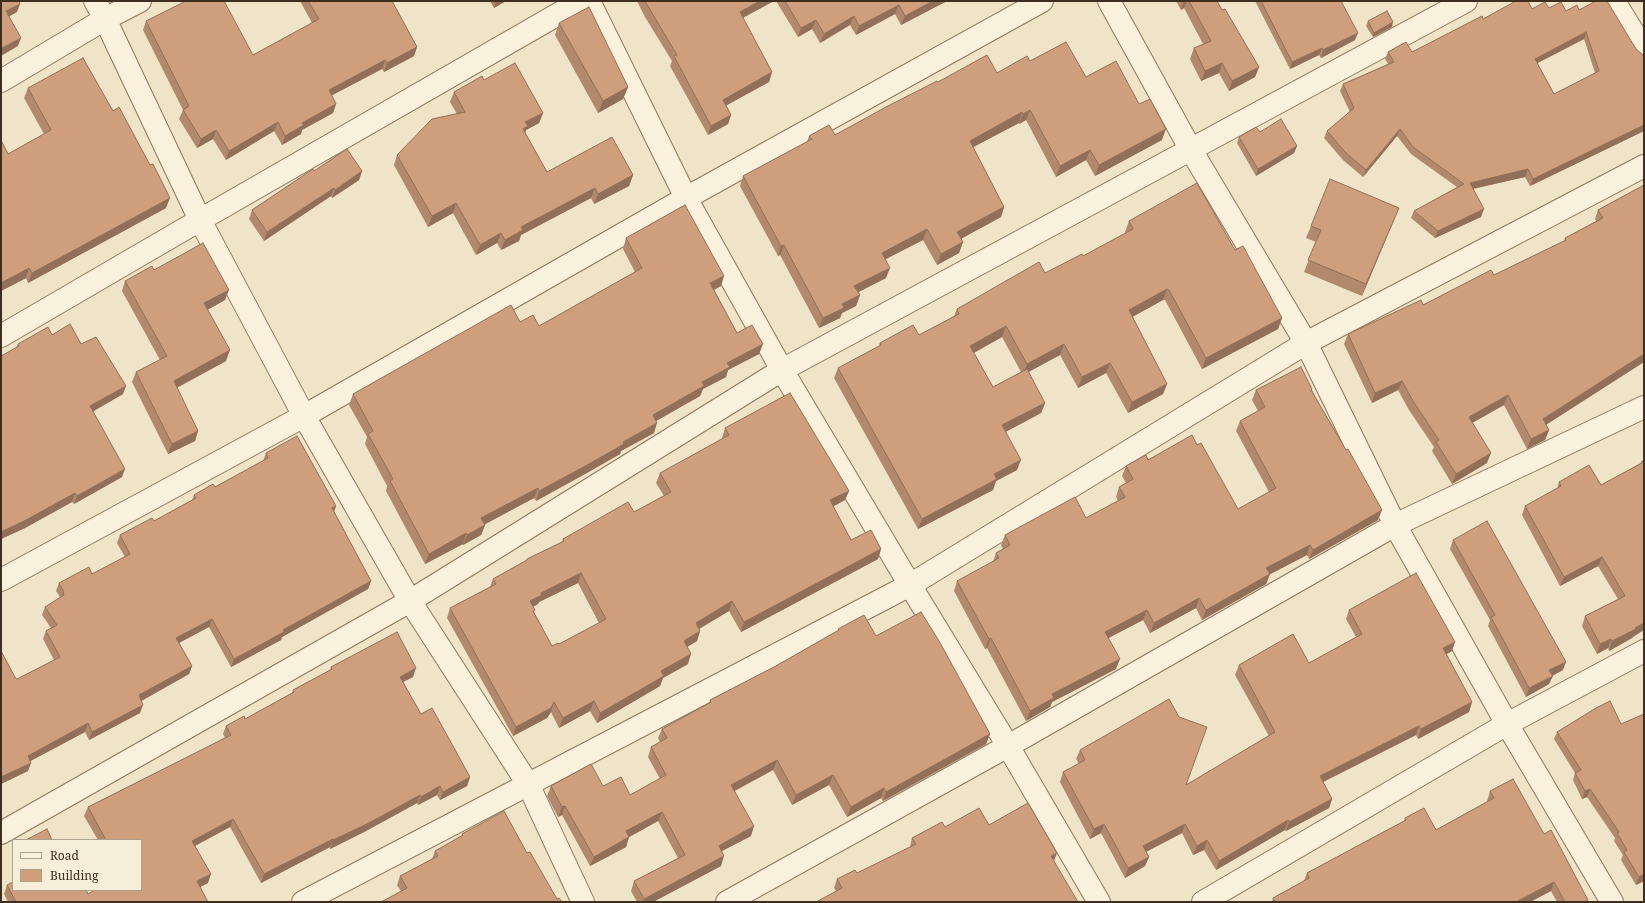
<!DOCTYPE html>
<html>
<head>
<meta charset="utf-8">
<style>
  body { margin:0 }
  #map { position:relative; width:1645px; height:903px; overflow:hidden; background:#f0e4c8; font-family:"Noto Serif",serif }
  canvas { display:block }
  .frame { position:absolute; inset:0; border:2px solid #3d2e20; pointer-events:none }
  .legend { position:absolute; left:12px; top:839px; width:130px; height:52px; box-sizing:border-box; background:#f7eed8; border:1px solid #ada18e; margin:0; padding:5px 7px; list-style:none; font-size:12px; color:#3d2e20 }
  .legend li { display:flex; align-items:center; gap:8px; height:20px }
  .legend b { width:20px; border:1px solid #ada18e }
</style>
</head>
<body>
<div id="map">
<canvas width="1645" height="903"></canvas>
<div class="frame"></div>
<ul class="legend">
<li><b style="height:5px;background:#faf1dc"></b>Road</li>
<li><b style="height:11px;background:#cf9f7d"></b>Building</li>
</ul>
</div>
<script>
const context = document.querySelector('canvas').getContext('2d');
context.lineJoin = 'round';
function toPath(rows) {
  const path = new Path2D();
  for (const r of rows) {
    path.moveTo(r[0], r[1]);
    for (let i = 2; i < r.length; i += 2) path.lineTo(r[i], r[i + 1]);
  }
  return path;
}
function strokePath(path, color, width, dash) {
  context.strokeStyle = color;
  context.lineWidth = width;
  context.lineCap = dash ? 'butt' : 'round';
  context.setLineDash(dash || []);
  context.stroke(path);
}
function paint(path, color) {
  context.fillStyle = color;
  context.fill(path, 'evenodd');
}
const minor = toPath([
  [95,1,105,19,200,220,304,416,410,601,528,784,583,902],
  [589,1,686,198,782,370,910,585,1008,746,1099,902],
  [1109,1,1191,150,1306,343,1395,525,1507,724,1612,902],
  [1614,1,1644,50],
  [1,81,105,19,140,1],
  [1,336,200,220,581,1],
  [1,580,304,416,686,198,1042,1],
  [1,833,410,601,782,370,1466,1],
  [303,902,910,585,1306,343,1644,166],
  [727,902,1008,746,1395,525,1644,407],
  [1203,902,1507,724,1644,651]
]);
strokePath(minor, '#8d765c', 24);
strokePath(minor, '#faf1dc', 22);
paint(toPath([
  [300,1,392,1,417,47,414,56,384,72,382,69,332,95,336,104,333,113,302,130,301,134,282,145,274,131,226,160,213,139,197,148,179,119,183,110,143,30,146,21,253,55,312,23],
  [490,1,506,1,494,8],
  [637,1,774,1,743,18,772,72,769,82,726,105,731,115,728,124,708,135,670,66,672,61,645,17],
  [776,1,947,1,901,25,895,14,856,35,850,25,820,43,812,29,798,37],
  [1176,1,1217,1,1222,10,1259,67,1255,77,1229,91,1219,73,1201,81,1190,59,1194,48,1203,44,1184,8,1181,10],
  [1255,1,1341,1,1355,40,1321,58,1319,55,1290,69],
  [1549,8,1566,11,1579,10,1636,49,1644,57,1644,131,1530,186,1525,177,1473,189,1481,217,1435,238,1411,218,1414,211,1457,187,1411,154,1397,136,1363,177,1343,160,1324,138,1327,131,1350,112,1340,91,1343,84,1388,64,1385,59,1388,52,1412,52,1483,19,1532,9],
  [1584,39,1595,73,1554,94,1537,63],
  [1368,21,1392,27,1373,37,1366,26],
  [559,23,628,87,623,99,598,113,555,35],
  [1030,61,1086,77,1139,104,1162,140,1095,176,1086,160,1056,177,1026,120,1019,124,1019,123,973,147,1004,207,1001,217,961,239,963,242,959,253,937,265,923,240,886,259,886,278,858,292,860,295,856,306,842,313,840,318,819,328,780,255,778,256,740,186,743,176,807,142,809,136,835,135,938,82,997,73],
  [484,80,543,113,539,123,526,130,525,133,547,172,633,175,629,186,594,204,591,198,521,235,519,241,501,250,497,243,476,255,453,213,428,227,394,165,397,155,457,114,450,102,454,92],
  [28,88,166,208,28,283,26,278,1,291,1,143,8,154,44,134,24,98],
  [1260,132,1297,146,1294,153,1256,176,1237,143,1239,137],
  [314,171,362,171,359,180,332,198,331,196,264,241,249,219,252,210],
  [1644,185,1644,362,1546,425,1549,430,1545,440,1527,449,1504,405,1472,423,1487,463,1452,484,1432,451,1434,447,1409,410,1398,390,1372,403,1344,344,1348,334,1423,305,1494,275,1564,241,1565,238,1596,221,1595,219,1598,210],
  [1394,220,1362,296,1304,272,1316,242,1306,238,1311,226],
  [1129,221,1235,250,1282,318,1278,329,1202,369,1165,300,1163,300,1132,317,1167,384,1163,394,1128,413,1106,373,1078,388,1060,355,1028,372,1045,403,1041,413,1005,432,1017,470,996,481,993,490,918,529,834,378,838,368,879,346,880,343,919,335,954,316,957,309,1045,273,1083,256,1126,233,1125,232],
  [1002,337,1021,372,993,387,974,353],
  [626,238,721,286,714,290,737,333,759,354,728,370,726,377,703,389,700,396,656,421,654,433,621,451,620,454,585,474,536,501,534,498,485,524,485,525,481,535,463,545,463,544,425,564,386,491,387,486,365,444,367,437,349,405,353,394,520,322,539,326,635,272,623,249],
  [154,270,225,300,207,310,226,361,177,388,198,431,195,441,168,454,132,382,136,372,160,360,122,291,125,281],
  [52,335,81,344,123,394,93,411,122,477,74,504,72,502,25,528,1,539,1,356,16,348,18,344],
  [1312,389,1312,390,1378,520,1309,559,1307,555,1270,574,1266,584,1202,620,1196,608,1150,633,1143,620,1108,638,1116,669,1052,702,1050,707,1026,721,987,648,985,649,954,591,957,581,993,562,996,553,1003,549,1001,545,1005,535,1086,518,1118,501,1116,497,1119,487,1126,483,1122,476,1126,466,1197,445,1238,509,1269,492,1236,431,1240,421,1258,411,1252,400,1256,390],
  [725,428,849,491,845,500,833,506,851,540,881,549,878,559,741,632,729,611,699,629,700,631,697,641,687,647,688,664,663,678,660,686,597,723,590,711,559,728,551,712,547,718,513,736,447,618,450,608,490,587,493,579,526,561,527,559,562,542,563,539,634,512,664,496,656,483,660,473,722,439,722,438],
  [578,583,599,623,559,644,552,646,534,612,533,607,538,604,539,602],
  [266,453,336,506,334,512,371,581,368,589,282,637,281,640,231,667,209,627,179,643,192,666,189,674,141,701,140,713,89,740,85,732,30,761,28,771,1,784,1,651,16,679,17,679,54,660,43,639,46,631,51,628,42,615,45,607,60,597,56,591,59,583,92,574,125,557,117,543,120,535,154,521,192,500,194,495,215,487,263,461],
  [1644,460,1633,637,1632,638,1609,651,1608,648,1597,654,1582,626,1585,616,1618,599,1598,566,1560,586,1522,515,1525,506,1557,489,1559,482,1601,485,1641,463,1641,462],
  [1453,540,1563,670,1552,676,1549,684,1526,697,1488,626,1490,620,1450,549],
  [1349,610,1452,651,1446,654,1472,702,1469,712,1418,739,1416,735,1323,782,1332,799,1329,808,1286,831,1285,830,1216,870,1204,850,1193,855,1182,833,1146,852,1149,857,1145,866,1125,878,1101,833,1090,839,1060,782,1063,772,1079,764,1076,759,1080,750,1186,785,1269,736,1235,675,1239,665,1309,663,1356,637,1346,619],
  [838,629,876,636,990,734,986,744,883,801,881,798,847,817,829,785,792,805,773,770,735,791,751,836,722,851,721,866,653,902,637,902,631,891,634,881,678,858,658,821,629,837,626,847,590,866,562,815,558,817,547,796,551,786,603,786,630,795,660,779,648,757,651,747,660,742,658,738,662,729,710,703,710,700,774,667,838,631],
  [331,667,413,677,403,682,421,714,470,777,467,786,440,800,437,795,418,805,417,803,366,831,330,849,330,847,261,883,230,827,195,846,208,883,200,887,208,902,8,902,4,894,7,885,88,894,141,890,141,840,98,840,84,816,88,807,225,738,223,734,226,726,245,719,292,693,293,690,330,671],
  [1644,714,1644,881,1636,885,1621,860,1623,855,1614,841,1615,838,1587,797,1582,799,1573,780,1575,773,1554,739,1557,732,1621,724],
  [1490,791,1544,834,1587,902,1557,902,1551,891,1530,902,1272,902,1273,898,1304,881,1307,873,1376,836,1404,821,1405,818,1436,830,1488,801,1487,801],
  [989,825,1054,861,836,891,834,888,837,879,857,873,910,847,912,838,945,827],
  [462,834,527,853,557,899,401,891,397,885,400,876,432,859,435,851,461,837]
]), '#b2896c');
paint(toPath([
  [496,1,506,1,494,8],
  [760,1,774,1,736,21,740,12],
  [933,1,947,1,901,25,905,16],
  [1184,1,1187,1,1184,8,1181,10],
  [20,4,17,12,3,20,6,11],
  [899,5,895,14,856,35,859,26],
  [854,16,850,25,820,43,824,34],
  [816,20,812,29,798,37,801,28],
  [1393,22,1392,27,1373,37,1374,33],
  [1586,32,1584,39,1532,66,1535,59],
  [1358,33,1355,40,1321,58,1323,50],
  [21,38,18,46,1,56,1,50,2,48],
  [417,47,414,56,384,72,387,63],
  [1322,48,1319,55,1290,69,1292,62],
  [385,60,382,69,325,99,329,90],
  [1222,63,1219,73,1201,81,1205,71],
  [1259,67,1255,77,1229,91,1232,81],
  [772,72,769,82,720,109,723,100],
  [628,87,623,99,598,113,603,101],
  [336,104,333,113,302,130,301,134,282,145,285,136,302,123],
  [1030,110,1026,120,1019,124,1023,114],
  [1022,112,1019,123,966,151,970,141],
  [543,113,539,123,526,130,524,137,519,139,525,122],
  [731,115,728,124,708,135,711,126],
  [278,122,274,131,226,160,229,151],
  [1644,125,1644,131,1530,186,1533,179],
  [1166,129,1162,140,1095,176,1099,165],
  [1400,129,1397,136,1363,177,1366,170],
  [216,130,213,139,197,148,201,139],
  [1297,146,1294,153,1256,176,1258,169],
  [1090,150,1086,160,1056,177,1060,166],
  [1528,169,1525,177,1467,190,1470,183],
  [362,171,359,180,332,198,335,190],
  [633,175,629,186,594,204,598,194],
  [334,188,331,196,264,241,267,232],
  [595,188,591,198,521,235,519,241,501,250,505,240,521,227],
  [170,198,166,208,28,283,32,273],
  [456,203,453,213,428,227,432,216],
  [1004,207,1001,217,953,243,957,232],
  [1399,208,1394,220,1362,296,1366,284],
  [1484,209,1481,217,1435,238,1438,231],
  [927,229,923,240,878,263,882,253],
  [501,233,497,243,476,255,480,245],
  [963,242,959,253,937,265,941,254],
  [784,245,780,255,778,256,781,246],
  [29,268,26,278,1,291,1,283],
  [890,268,886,278,851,296,854,286],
  [724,276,721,286,707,293,710,283],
  [1167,289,1163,300,1125,321,1129,310],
  [229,290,225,300,200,314,204,303],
  [860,295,856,306,842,313,840,318,819,328,823,318,842,304],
  [1282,318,1278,329,1202,369,1206,358],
  [1006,326,1002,337,966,357,970,346],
  [763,344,759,354,728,370,726,377,703,389,700,396,649,425,653,415,702,382,727,363],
  [1064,344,1060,355,1023,375,1027,364],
  [230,350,226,361,170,391,174,381],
  [1644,354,1644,362,1539,429,1543,419],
  [1110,363,1106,373,1078,388,1082,377],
  [1402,381,1398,390,1372,403,1375,393],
  [1167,384,1163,394,1128,413,1132,402],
  [126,386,123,394,87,415,90,406],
  [1508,395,1504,405,1465,427,1469,417],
  [1045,403,1041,413,998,436,1002,425],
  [657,423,654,433,621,451,620,454,585,474,536,501,539,491],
  [1549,430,1545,440,1527,449,1531,439],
  [198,431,195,441,168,454,172,444],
  [1491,453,1487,463,1452,484,1456,474],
  [1021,460,1017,470,996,481,993,490,918,529,922,519,994,474],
  [125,469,122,477,74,504,77,496],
  [538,488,534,498,478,528,481,518],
  [849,491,845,500,827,510,830,500],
  [75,493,72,502,25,528,1,539,1,532],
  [336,506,333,514,332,508],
  [1382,510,1378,520,1309,559,1313,550],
  [485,525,481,535,463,545,467,535],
  [466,533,463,544,425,564,429,554],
  [1310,545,1307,555,1263,578,1266,568],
  [881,549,878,559,741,632,744,622],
  [1602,557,1598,566,1560,586,1564,577],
  [581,573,578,583,539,602,538,604,526,611,530,601,541,593],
  [1270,574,1266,584,1202,620,1206,610],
  [371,581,368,589,282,637,281,640,231,667,234,659,283,630],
  [1199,598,1196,608,1150,633,1154,623],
  [732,601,729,611,692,633,696,623],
  [1147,610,1143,620,1101,642,1105,632],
  [212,619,209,627,173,646,176,638],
  [1644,623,1644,630,1633,637,1632,638,1609,651,1612,641],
  [700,631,697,641,680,651,684,641],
  [991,638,987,648,985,649,989,639],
  [1611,639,1608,648,1597,654,1600,644],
  [1455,642,1452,651,1440,658,1443,648],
  [691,654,688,664,663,678,660,686,597,723,600,713,661,671],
  [1120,659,1116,669,1052,702,1050,707,1026,721,1030,711,1052,694],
  [1566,662,1563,670,1546,679,1549,670],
  [192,666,189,674,136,704,139,695],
  [416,668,413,677,397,685,400,677],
  [1553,676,1549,684,1526,697,1529,688],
  [594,701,590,711,559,728,563,718],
  [554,702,551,712,547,718,513,736,516,727],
  [1472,702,1469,712,1418,739,1421,729],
  [143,705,140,713,89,740,92,732],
  [88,723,85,732,25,764,28,756],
  [1419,726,1416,735,1317,785,1320,776],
  [990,734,986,744,883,801,886,792],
  [777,760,773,770,728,794,731,785],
  [31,763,28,771,1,784,1,777],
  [833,775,829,785,792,805,796,795],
  [470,777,467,786,440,800,443,792],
  [440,786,437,795,418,805,421,797],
  [884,788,881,798,847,817,851,807],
  [1590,789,1587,797,1582,799,1585,791],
  [420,795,417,803,366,831,330,849,333,840],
  [1332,799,1329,808,1286,831,1289,822],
  [565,806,562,815,558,817,562,807],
  [662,812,658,821,622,841,626,831],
  [233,819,230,827,189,849,192,841],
  [1288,820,1285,830,1216,870,1219,861],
  [1104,824,1101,833,1090,839,1094,829],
  [1185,824,1182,833,1140,855,1143,846],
  [754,826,751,836,718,853,719,846,722,844],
  [629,837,626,847,590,866,594,857],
  [333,839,330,847,261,883,264,874],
  [1207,840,1204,850,1193,855,1197,846],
  [1057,853,1054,861,1051,856],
  [724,856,721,866,653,902,643,902,644,899],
  [1149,857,1145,866,1125,878,1128,868],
  [211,874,208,883,194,890,197,881],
  [1644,874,1644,881,1636,885,1639,877],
  [1554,882,1551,891,1530,902,1516,902]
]), '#916f58');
const building = toPath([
  [1,1,19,1,20,4,6,11,21,38,2,48,1,47,1,1],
  [186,1,224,1,253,55,319,19,308,1,392,1,417,47,387,63,385,60,329,90,336,104,302,123,304,125,285,136,278,122,229,151,216,130,201,139,183,110,189,106,146,21,186,1],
  [645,1,760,1,740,12,772,72,723,100,731,115,711,126,674,56,677,55,649,8,645,1],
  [785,1,933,1,905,16,899,5,859,26,854,16,824,34,816,20,801,28,785,1],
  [1189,1,1217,1,1222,10,1225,9,1259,67,1232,81,1222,63,1205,71,1194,48,1211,41,1189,1],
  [1261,1,1341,1,1358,33,1323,50,1322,48,1292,62,1261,1],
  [1516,1,1528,1,1532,9,1545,2,1549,8,1561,2,1566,11,1577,5,1579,10,1596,1,1607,1,1636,49,1642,54,1644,57,1644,125,1533,179,1528,169,1470,183,1484,209,1438,231,1414,211,1464,184,1413,147,1400,129,1366,170,1346,153,1327,131,1354,108,1343,84,1394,62,1388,52,1406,42,1412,52,1482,16,1483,19,1516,1],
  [1586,32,1599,71,1554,94,1535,59,1586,32],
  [589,7,628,87,603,101,559,23,589,7],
  [1387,11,1393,22,1374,33,1368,21,1387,11],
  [1066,42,1086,77,1116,61,1139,104,1150,99,1166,129,1099,165,1090,150,1060,166,1030,110,1023,114,1022,112,970,141,1004,207,957,232,963,242,941,254,927,229,882,253,890,268,854,286,860,295,842,304,844,308,823,318,784,245,781,246,743,176,812,139,809,136,829,125,835,135,886,107,937,81,938,82,987,55,997,73,1027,56,1030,61,1066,42],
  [83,58,113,111,119,107,150,165,153,164,170,198,32,273,29,268,1,283,1,143,2,142,8,154,51,130,28,88,83,58],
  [515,63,543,113,525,122,528,126,523,129,547,172,612,137,633,175,598,194,595,188,521,227,523,230,505,240,501,233,480,245,456,203,432,216,397,155,432,119,465,112,454,92,482,76,484,80,515,63],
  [1281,119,1297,146,1258,169,1239,137,1256,127,1260,132,1281,119],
  [347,149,362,171,335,190,334,188,267,232,252,210,313,169,314,171,347,149],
  [1330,179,1399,208,1366,284,1308,260,1321,230,1311,226,1330,179],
  [1197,183,1235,250,1243,246,1282,318,1206,358,1169,290,1167,289,1129,310,1167,384,1132,402,1110,363,1082,377,1064,344,1027,364,1006,326,970,346,993,387,1027,369,1045,403,1002,425,1021,460,994,474,997,479,922,519,838,368,881,345,880,343,913,325,919,335,959,314,957,309,1039,262,1045,273,1082,254,1083,256,1133,229,1129,221,1197,183],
  [1644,185,1644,354,1543,419,1549,430,1531,439,1508,395,1469,417,1491,453,1456,474,1436,442,1439,440,1413,401,1402,381,1375,393,1348,334,1421,300,1423,305,1491,270,1494,275,1566,240,1565,238,1603,218,1598,210,1644,185],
  [685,205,724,276,710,283,737,333,752,325,763,344,727,363,730,367,702,382,704,386,653,415,657,423,623,442,624,444,589,464,539,491,538,488,481,518,485,525,467,535,466,533,429,554,390,481,393,479,368,434,373,431,353,394,511,305,520,322,533,315,539,326,642,268,626,238,685,205],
  [203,243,229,290,204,303,230,350,174,381,198,431,172,444,136,372,167,356,125,281,152,266,154,270,203,243],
  [70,324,81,344,96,337,126,386,90,406,125,469,77,496,75,493,28,519,1,532,1,356,19,346,18,344,48,327,52,335,70,324],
  [1301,367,1312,389,1311,390,1346,450,1348,449,1382,510,1313,550,1310,545,1266,568,1270,574,1206,610,1199,598,1154,623,1147,610,1105,632,1120,659,1052,694,1054,698,1030,711,991,638,989,639,957,581,999,558,996,553,1010,545,1005,535,1075,497,1086,518,1125,497,1119,487,1133,479,1126,466,1146,455,1148,460,1192,435,1197,445,1201,443,1238,509,1276,488,1240,421,1265,407,1256,390,1301,367],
  [790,393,849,491,830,500,851,540,871,530,881,549,744,622,732,601,696,623,700,631,684,641,691,654,661,671,664,676,600,713,594,701,563,718,554,702,551,708,516,727,450,608,496,584,493,579,527,560,527,559,564,541,563,539,628,502,634,512,671,492,660,473,729,435,725,428,790,393],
  [581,573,606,619,559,644,558,643,552,646,533,611,535,610,530,601,542,595,541,593,581,573],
  [297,436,336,506,332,508,371,581,283,630,284,632,234,659,212,619,176,638,192,666,139,695,143,705,92,732,88,723,28,756,31,763,1,777,1,651,16,679,17,679,60,657,46,631,57,625,45,607,64,595,63,592,64,592,59,583,89,567,92,574,130,554,120,535,152,518,154,521,196,498,194,495,213,484,215,487,268,458,266,453,297,436],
  [1644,460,1644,623,1635,628,1636,629,1612,641,1611,639,1600,644,1585,616,1625,596,1602,557,1564,577,1525,506,1561,486,1559,482,1589,465,1601,485,1642,463,1641,462,1644,460],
  [1487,521,1566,662,1549,670,1553,676,1529,688,1491,617,1495,615,1453,540,1487,521],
  [1416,573,1455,642,1443,648,1472,702,1421,729,1419,726,1320,776,1332,799,1289,822,1288,820,1219,861,1207,840,1197,846,1185,824,1143,846,1149,857,1128,868,1104,824,1094,829,1063,772,1085,760,1080,750,1169,699,1179,717,1207,727,1186,785,1275,732,1239,665,1293,634,1309,663,1362,634,1349,610,1416,573],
  [921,612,939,641,990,734,886,792,884,788,851,807,833,775,796,795,777,760,731,785,754,826,722,844,719,846,724,856,644,899,634,881,685,855,662,812,626,831,629,837,594,857,565,806,562,807,551,786,591,764,603,786,621,777,630,795,666,775,651,747,667,738,662,729,711,702,710,700,774,667,839,630,838,629,864,615,876,636,921,612],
  [397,632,416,668,400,677,421,714,432,708,470,777,443,792,440,786,421,797,420,795,369,823,333,840,333,839,264,874,233,819,192,841,211,874,197,881,208,902,16,902,7,885,13,882,13,890,86,890,88,894,95,890,141,890,141,840,106,840,88,807,231,735,226,726,244,716,245,719,294,692,293,690,332,669,331,667,397,632],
  [1610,701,1621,724,1644,714,1644,874,1639,877,1624,852,1627,850,1617,833,1619,832,1590,789,1585,791,1575,773,1581,770,1557,732,1596,708,1610,701],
  [1513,779,1544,834,1551,830,1588,900,1584,902,1565,902,1554,882,1516,902,1275,902,1273,898,1309,878,1307,873,1376,836,1406,820,1405,818,1424,808,1436,830,1494,798,1490,791,1513,779],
  [1028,803,1057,853,1051,856,1078,902,816,902,842,888,837,879,855,870,857,873,916,844,912,838,942,822,945,827,979,808,989,825,1028,803],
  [504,811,527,853,530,852,557,899,559,898,562,902,381,902,407,888,400,876,438,856,435,851,463,835,462,834,504,811],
  [47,829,52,840,26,840,47,829]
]);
paint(building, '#cf9f7d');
strokePath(building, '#916f58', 1);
</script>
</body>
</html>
